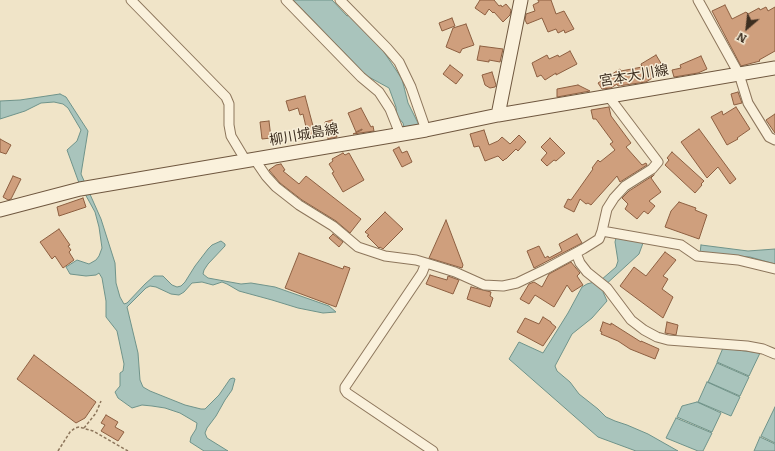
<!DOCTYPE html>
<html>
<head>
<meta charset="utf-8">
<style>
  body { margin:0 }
  #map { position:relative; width:775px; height:451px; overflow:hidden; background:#f0e4c8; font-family:Literata,serif }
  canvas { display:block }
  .north { position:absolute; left:727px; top:8px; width:40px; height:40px; -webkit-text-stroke:3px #f7eed8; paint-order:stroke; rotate:208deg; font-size:11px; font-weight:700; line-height:16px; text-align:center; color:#3d2e20 }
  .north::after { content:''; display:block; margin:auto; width:14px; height:18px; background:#3d2e20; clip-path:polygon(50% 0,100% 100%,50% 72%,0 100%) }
</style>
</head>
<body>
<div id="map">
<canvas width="775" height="451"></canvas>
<div class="north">N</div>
</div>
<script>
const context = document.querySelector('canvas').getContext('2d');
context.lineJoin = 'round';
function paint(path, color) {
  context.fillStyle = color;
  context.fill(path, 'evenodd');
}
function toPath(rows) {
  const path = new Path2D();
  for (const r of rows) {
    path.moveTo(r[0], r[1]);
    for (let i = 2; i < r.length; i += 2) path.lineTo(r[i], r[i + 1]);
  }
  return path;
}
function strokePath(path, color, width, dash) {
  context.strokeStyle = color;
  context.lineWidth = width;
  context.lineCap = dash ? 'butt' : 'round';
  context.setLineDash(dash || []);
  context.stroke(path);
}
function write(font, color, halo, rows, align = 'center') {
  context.font = font + ' Literata,"Noto Sans JP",serif';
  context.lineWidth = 3;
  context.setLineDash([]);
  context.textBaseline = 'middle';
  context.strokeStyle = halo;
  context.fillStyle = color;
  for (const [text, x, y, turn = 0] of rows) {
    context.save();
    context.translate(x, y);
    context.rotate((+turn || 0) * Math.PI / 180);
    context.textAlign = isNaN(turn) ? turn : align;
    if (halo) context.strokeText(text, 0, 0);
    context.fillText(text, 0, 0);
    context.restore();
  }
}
const water = toPath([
  [293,0,332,0,347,16,349,15,382,49,402,79,408,103,419,125,404,127,403,123,397,116,396,107,389,88,367,76,293,0],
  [60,94,66,97,88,131,81,174,101,219,115,263,116,283,120,297,124,304,127,303,145,284,154,276,163,276,172,285,177,287,181,286,185,282,195,266,208,249,212,245,221,241,225,244,225,246,208,264,204,270,203,274,208,278,241,284,251,283,275,287,329,306,336,312,323,313,298,308,272,300,239,291,227,284,222,282,213,285,202,282,192,283,184,292,179,295,171,294,156,287,150,286,146,288,127,307,138,353,140,380,143,387,150,391,185,405,201,409,205,409,219,395,230,379,233,378,235,379,232,390,225,400,216,416,207,428,205,433,207,438,228,451,204,451,190,442,191,437,196,429,197,423,180,413,165,408,152,406,142,405,132,408,118,398,115,392,120,386,120,373,123,371,124,364,117,331,106,317,106,301,102,278,99,273,96,275,86,276,70,274,66,267,77,260,89,264,96,260,99,256,102,248,99,227,95,212,79,183,67,150,77,141,81,130,68,108,63,104,54,102,41,103,25,111,0,119,0,101,20,100,60,94],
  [616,238,643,243,639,254,603,287,605,289,603,292,607,301,592,318,572,334,555,366,557,371,570,382,579,394,598,409,606,417,615,421,627,425,648,434,678,451,636,451,598,437,509,359,519,342,543,353,568,313,582,287,587,284,601,280,616,267,618,261,615,242,616,238],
  [701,245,748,251,775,249,775,264,750,257,700,253,701,245],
  [723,348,760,353,749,376,717,362,723,348],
  [717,363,749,377,740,396,708,382,717,363],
  [707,382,740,397,731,416,698,402,707,382],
  [697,402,721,413,712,432,677,417,682,406,697,402],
  [775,407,775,443,761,436,775,407],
  [676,418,712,433,703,451,698,451,666,438,676,418],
  [760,437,775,444,775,451,754,451,760,437]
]);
paint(water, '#a9c4bc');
strokePath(water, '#6f938a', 1);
const building = toPath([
  [480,0,494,0,499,6,501,5,502,7,506,4,511,10,510,15,503,22,494,12,493,13,489,9,485,15,475,8,480,0],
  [538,0,551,0,556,14,564,11,574,29,565,33,564,30,558,33,556,29,548,32,542,18,527,24,525,20,526,14,535,11,533,5,539,2,538,0],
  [725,5,732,19,746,12,748,14,759,8,760,10,766,7,768,11,775,7,775,51,759,60,760,61,741,66,712,11,725,5],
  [452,18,455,26,442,31,439,23,452,18],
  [466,24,474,45,462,49,460,53,446,47,453,28,466,24],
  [480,46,503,49,500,62,489,60,489,62,477,60,480,46],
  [570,51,577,64,556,75,556,73,545,80,541,75,537,77,532,63,547,55,549,59,558,55,559,57,570,51],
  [656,55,665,70,646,82,618,86,617,84,611,88,602,89,598,83,620,69,621,71,642,67,641,64,656,55],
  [701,56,707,69,698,73,674,77,672,70,681,68,680,65,701,56],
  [450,65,463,75,456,84,443,74,450,65],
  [492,72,496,85,495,87,490,88,485,85,482,75,492,72],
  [578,85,590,91,557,97,557,89,578,85],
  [738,92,742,103,734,105,731,94,738,92],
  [305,96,316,137,304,140,301,132,305,131,304,128,306,127,303,114,300,115,298,108,289,111,286,101,305,96],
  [609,107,611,116,631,143,626,147,642,165,646,163,647,165,620,182,617,176,591,205,588,203,586,204,580,199,574,212,564,207,568,199,571,200,593,169,592,168,598,160,600,162,615,150,610,144,613,142,596,119,593,119,591,110,609,107],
  [736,107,750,129,737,138,738,139,727,145,711,117,722,111,723,115,736,107],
  [361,108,371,127,373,126,374,131,353,134,362,130,362,129,356,132,348,113,361,108],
  [775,114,775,133,766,120,775,114],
  [332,120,337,137,328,139,325,122,332,120],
  [269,121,271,138,262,139,260,122,269,121],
  [699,129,736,179,730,184,718,167,707,178,681,142,699,129],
  [484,130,489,145,498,141,502,137,510,144,519,135,526,142,518,151,516,149,506,159,505,159,503,161,498,156,485,161,479,146,474,147,470,134,484,130],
  [550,138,565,153,556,161,554,160,547,166,541,160,547,153,541,147,550,138],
  [0,139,11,145,6,154,0,152,0,139],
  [399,147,402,153,407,151,412,162,402,167,393,150,399,147],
  [672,152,704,181,701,184,702,185,695,193,665,165,669,160,667,158,672,152],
  [343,153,345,155,349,153,364,180,343,192,332,173,334,172,329,164,333,161,332,159,343,153],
  [281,164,285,170,283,171,299,184,306,176,361,219,350,233,336,221,302,200,280,183,269,170,276,165,281,164],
  [654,175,651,178,661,192,649,201,655,206,648,214,644,211,637,219,625,209,628,204,622,198,629,191,654,175],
  [13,176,21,179,11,199,8,200,3,197,13,176],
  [83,198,86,207,59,216,57,207,83,198],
  [679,202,696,208,695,210,707,215,699,239,665,227,671,211,679,202],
  [385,212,403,229,383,249,380,247,379,248,367,236,369,235,365,232,385,212],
  [446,220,463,265,462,268,429,258,446,220],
  [59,229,70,245,68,246,71,250,69,252,74,260,63,268,55,256,52,259,40,242,59,229],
  [333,234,343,242,339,247,329,238,333,234],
  [577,234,582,243,534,268,527,251,539,246,545,258,548,256,549,258,562,251,559,244,577,234],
  [665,252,676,260,663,276,668,279,662,289,673,297,663,318,620,286,634,267,646,276,665,252],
  [299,253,343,269,344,266,350,268,336,307,285,288,299,253],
  [571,262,580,273,577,276,583,285,572,292,567,285,554,307,535,295,529,304,520,299,529,284,534,282,542,287,549,274,571,262],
  [430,275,447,280,448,276,459,280,453,294,426,284,430,275],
  [471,287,491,292,490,296,493,298,490,307,467,299,471,287],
  [543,317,551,322,551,323,556,327,543,346,517,332,525,318,539,324,543,317],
  [603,322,611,325,611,323,641,342,641,341,659,349,655,359,630,349,618,341,601,334,602,332,600,331,603,322],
  [667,322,678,325,676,335,665,333,667,322],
  [34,355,96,402,85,418,76,423,17,379,34,355],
  [106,415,118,422,115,427,124,432,118,441,101,431,105,425,101,423,106,415]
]);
paint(building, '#cf9f7d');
strokePath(building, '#8d5f41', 1);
const street = toPath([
  [131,0,226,97,229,104,229,125,231,136,246,161],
  [286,0,361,77,379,92,390,109,400,134],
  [340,0,387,48,399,62,411,87,426,130],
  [698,0,739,74,748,103,769,137,775,140],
  [255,160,266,176,276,187,299,205,333,226,358,247,385,256,416,260,426,263,455,272,484,285,503,286,517,283,546,269,583,249,599,239,602,231,607,209,614,198,625,186,652,169,658,162,609,97],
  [602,231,681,245,697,256,738,260,775,269],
  [576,253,580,263,587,272,607,288,631,320,644,330,657,337,668,340,747,346,763,349,775,354],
  [426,263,422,273,345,387,345,390,347,393,433,451]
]);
const secondary = toPath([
  [498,115,521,0],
  [0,210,80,189,426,130,498,115,775,68]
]);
strokePath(street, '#8d765c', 11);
strokePath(secondary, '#6f573f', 15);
strokePath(toPath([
  [84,428,96,413,101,401],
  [58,451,70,432,75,428,79,427,93,431,128,451]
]), '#8d765c', 1.5, [3, 2]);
strokePath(street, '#faf1dc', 9);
strokePath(secondary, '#faf1dc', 13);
write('14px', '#3d2e20', '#f7eed8', [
  ["宮本大川線",634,76,-10],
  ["柳川城島線",304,135,-10]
]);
</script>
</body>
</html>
